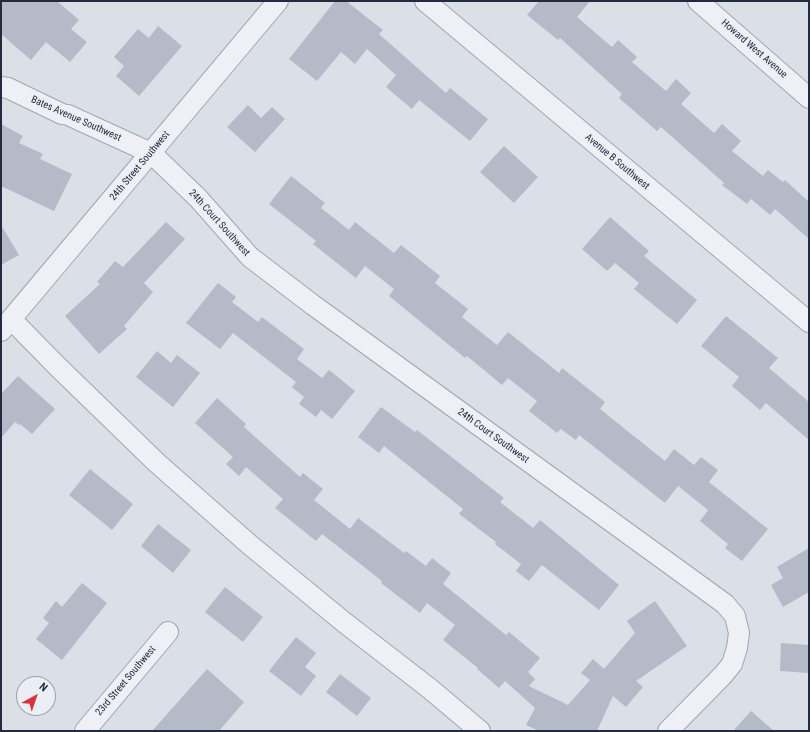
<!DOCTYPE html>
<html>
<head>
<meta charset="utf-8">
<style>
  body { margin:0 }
  #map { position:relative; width:810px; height:732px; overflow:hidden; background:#dbdfe7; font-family:"Roboto Condensed",sans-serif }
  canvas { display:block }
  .frame { position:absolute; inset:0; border:2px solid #242b3f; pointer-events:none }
  .north { position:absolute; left:16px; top:676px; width:40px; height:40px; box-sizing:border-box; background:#ebeef5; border:1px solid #9ba0ac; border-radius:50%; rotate:40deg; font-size:11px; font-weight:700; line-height:16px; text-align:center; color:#242b3f }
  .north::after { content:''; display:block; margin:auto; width:14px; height:18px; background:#da333b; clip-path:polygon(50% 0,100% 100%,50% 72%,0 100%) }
</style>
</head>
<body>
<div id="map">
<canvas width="810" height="732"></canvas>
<div class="frame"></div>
<div class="north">N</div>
</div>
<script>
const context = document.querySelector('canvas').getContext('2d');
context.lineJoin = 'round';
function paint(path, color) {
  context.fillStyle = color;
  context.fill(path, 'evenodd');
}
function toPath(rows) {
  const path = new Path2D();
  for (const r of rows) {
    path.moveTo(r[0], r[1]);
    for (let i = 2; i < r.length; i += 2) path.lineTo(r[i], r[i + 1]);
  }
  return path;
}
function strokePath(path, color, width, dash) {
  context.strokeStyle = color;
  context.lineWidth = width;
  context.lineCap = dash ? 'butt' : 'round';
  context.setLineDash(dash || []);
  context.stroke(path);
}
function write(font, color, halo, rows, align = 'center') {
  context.font = font + ' "Roboto Condensed",sans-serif';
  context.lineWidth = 3;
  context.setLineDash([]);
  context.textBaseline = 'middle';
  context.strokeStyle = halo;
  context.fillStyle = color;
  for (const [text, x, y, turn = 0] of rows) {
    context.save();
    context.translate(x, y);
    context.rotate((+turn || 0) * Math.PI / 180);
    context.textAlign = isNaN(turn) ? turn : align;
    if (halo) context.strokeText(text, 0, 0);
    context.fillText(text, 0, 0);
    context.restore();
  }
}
paint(toPath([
  [1,1,57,1,79,20,71,29,87,42,70,62,46,42,31,60,1,34],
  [335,1,346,1,383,30,379,34,446,93,450,88,488,119,470,141,419,100,412,109,386,87,396,75,367,49,355,64,341,52,317,81,289,59],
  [539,1,590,1,577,17,612,47,618,40,637,57,632,62,666,91,676,79,691,93,681,104,714,133,722,124,741,141,732,151,763,176,768,170,783,182,785,180,809,202,809,239,775,209,770,215,751,199,747,204,722,185,724,183,661,127,657,131,619,98,622,94,560,38,558,40,527,15],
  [158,26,182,46,139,96,116,76,124,66,114,57,138,29,149,38],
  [248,105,261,118,272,107,285,119,255,152,227,127],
  [1,124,23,136,19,143,43,154,40,159,72,174,54,211,1,186],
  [504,146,538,177,514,203,480,172],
  [291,176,325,203,321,208,349,230,355,222,394,253,401,245,440,276,435,283,468,309,462,317,497,345,508,332,559,373,562,368,605,402,600,409,665,461,674,449,694,465,701,457,718,470,709,482,768,529,742,561,725,548,728,544,700,521,708,510,678,486,665,503,579,435,576,440,561,429,557,433,529,411,537,401,508,378,502,385,467,356,465,358,389,296,394,289,365,266,356,278,313,244,316,241,269,204],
  [610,217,649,251,644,256,697,300,677,324,634,289,639,283,615,263,607,271,582,249],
  [166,222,185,239,144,283,153,292,124,326,127,329,99,354,65,316,100,284,97,282,115,261,123,267],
  [1,225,19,255,1,265],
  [218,283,236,297,232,302,258,322,262,317,304,349,297,359,322,378,329,370,355,391,332,419,321,410,316,417,299,404,304,397,292,387,296,382,233,333,220,349,186,323],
  [726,316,778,358,769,368,809,402,809,440,766,403,760,410,732,386,739,377,701,346],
  [157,351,171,363,177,355,200,373,173,407,136,377],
  [18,376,55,409,32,434,20,424,19,425,15,422,1,438,1,394],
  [217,398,246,424,244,427,300,477,303,473,323,489,314,500,350,529,358,518,404,553,406,551,426,566,432,558,451,573,443,584,506,635,509,632,540,658,528,672,535,679,529,686,568,705,590,680,581,673,593,659,604,669,635,633,627,621,655,601,687,646,636,681,643,687,626,707,613,696,597,731,539,731,526,725,535,708,505,681,499,688,477,669,478,668,443,640,455,625,427,603,420,613,381,583,382,581,322,534,316,541,275,508,283,499,246,467,239,476,226,464,233,457,195,423],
  [381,407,415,432,417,430,504,498,500,502,533,528,540,520,619,585,599,610,542,565,529,581,516,571,521,564,495,544,496,542,459,514,463,509,384,446,379,453,358,437],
  [90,469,133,504,112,530,69,495],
  [158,524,191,550,173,573,141,546],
  [809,548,809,592,783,607,771,585,783,578,777,567],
  [82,583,107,603,62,660,36,639,49,623,43,618,56,601,62,607],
  [225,587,263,617,243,642,205,612],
  [296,637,316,653,305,667,316,676,301,696,269,671],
  [781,643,809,645,809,673,780,671],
  [207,669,244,702,219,731,152,731],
  [340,674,371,698,357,716,326,692],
  [751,711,774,731,733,731]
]), '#b5bac8');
const minor = toPath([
  [425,1,809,322],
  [698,1,809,98],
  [1,87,8,88,62,114,68,115,151,153,198,198,250,257,313,305,725,604,735,616,739,633,737,648,732,664,723,675,668,731],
  [11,319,57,366,157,463,250,545,345,623,429,688,480,731],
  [1,331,278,1],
  [85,731,168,632]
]);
strokePath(minor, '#a0a5b1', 22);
strokePath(minor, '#eef0f5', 20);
write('10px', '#242b3f', '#ebeef5', [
  ["Howard West Avenue",754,49,41],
  ["Bates Avenue Southwest",76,119,24],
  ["Avenue B Southwest",617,162,40],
  ["24th Street Southwest",140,166,-50],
  ["24th Court Southwest",219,223,48],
  ["24th Court Southwest",493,436,36],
  ["23rd Street Southwest",126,681,-50]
]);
</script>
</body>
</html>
